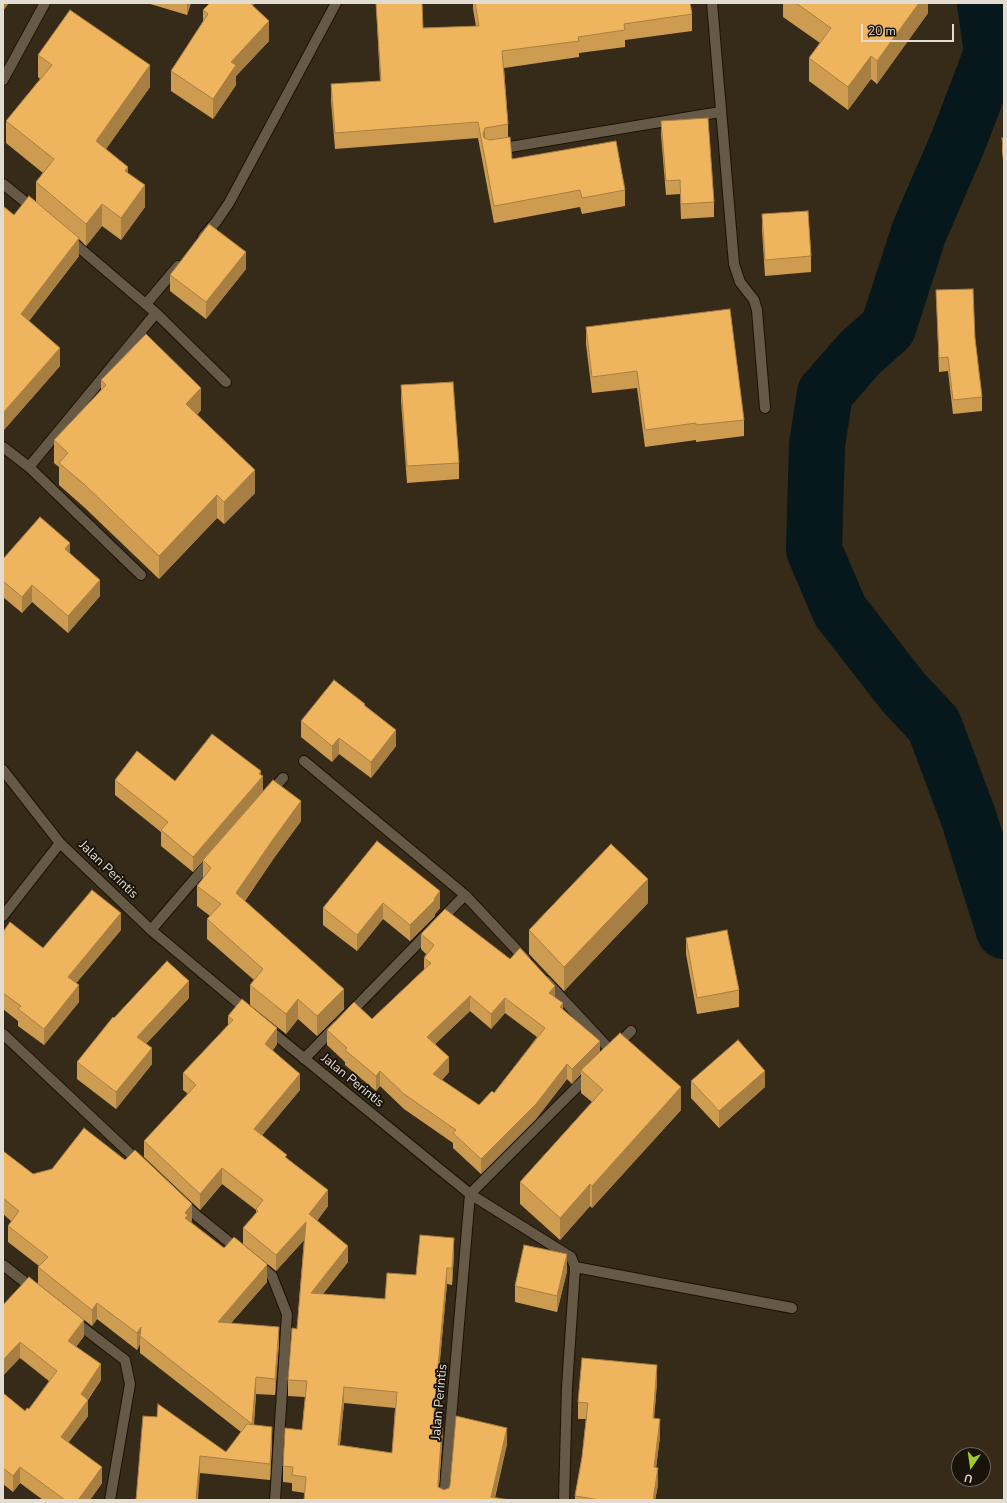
<!DOCTYPE html>
<html>
<head>
<meta charset="utf-8">
<style>
  body { margin:0 }
  #map { position:relative; width:1007px; height:1503px; overflow:hidden; background:#362a19; font-family:"Nunito Sans",sans-serif }
  canvas { display:block }
  .frame { position:absolute; inset:0; border:4px solid #e3dcd1; pointer-events:none }
  .north { position:absolute; left:951px; top:1447px; width:40px; height:40px; box-sizing:border-box; background:#19130c; border:1px solid #6a635b; border-radius:50%; rotate:193deg; font-size:11px; font-weight:700; line-height:16px; text-align:center; color:#e3dcd1 }
  .north::after { content:''; display:block; margin:auto; width:14px; height:18px; background:#a0c92b; clip-path:polygon(50% 0,100% 100%,50% 72%,0 100%) }
  .scale { position:absolute; left:861px; top:24px; width:93px; height:18px; box-sizing:border-box; border:2px solid #e3dcd1; border-top:0; padding-left:5px; font-size:12px; line-height:14px; white-space:nowrap; color:#e3dcd1; -webkit-text-stroke:3px #19130c; paint-order:stroke }
</style>
</head>
<body>
<div id="map">
<canvas width="1007" height="1503"></canvas>
<div class="frame"></div>
<div class="north">U</div>
<div class="scale">20 m</div>
</div>
<script>
const context = document.querySelector('canvas').getContext('2d');
context.lineJoin = 'round';
function toPath(rows) {
  const path = new Path2D();
  for (const r of rows) {
    path.moveTo(r[0], r[1]);
    for (let i = 2; i < r.length; i += 2) path.lineTo(r[i], r[i + 1]);
  }
  return path;
}
function strokePath(path, color, width, dash) {
  context.strokeStyle = color;
  context.lineWidth = width;
  context.lineCap = dash ? 'butt' : 'round';
  context.setLineDash(dash || []);
  context.stroke(path);
}
function paint(path, color) {
  context.fillStyle = color;
  context.fill(path, 'evenodd');
}
function write(font, color, halo, rows, align = 'center') {
  context.font = font + ' "Nunito Sans",sans-serif';
  context.lineWidth = 4;
  context.setLineDash([]);
  context.textBaseline = 'middle';
  context.strokeStyle = halo;
  context.fillStyle = color;
  for (const [text, x, y, turn = 0] of rows) {
    context.save();
    context.translate(x, y);
    context.rotate((+turn || 0) * Math.PI / 180);
    context.textAlign = isNaN(turn) ? turn : align;
    if (halo) context.strokeText(text, 0, 0);
    context.fillText(text, 0, 0);
    context.restore();
  }
}
strokePath(toPath([
  [985,3,992,53,958,142,919,232,888,328,860,353,825,393,817,445,814,550,840,611,904,693,934,725,969,819,1004,931]
]), '#06181c', 56);
const minor = toPath([
  [712,3,734,264,740,282,754,300,757,310,765,408],
  [3,80,45,3],
  [498,149,720,112],
  [3,184,34,209],
  [203,237,216,222,229,203,336,3],
  [69,239,156,313,226,382],
  [146,304,178,266],
  [3,447,29,467,141,575],
  [29,467,156,313],
  [304,761,465,895],
  [3,770,60,843,151,930,249,1012],
  [269,794,283,778],
  [3,916,60,843],
  [151,930,211,860],
  [546,981,611,1051],
  [348,1015,465,895,526,960],
  [267,1028,470,1194,444,1500],
  [3,1034,140,1163],
  [616,1046,631,1031],
  [304,1059,336,1026],
  [182,1202,197,1216,239,1250],
  [257,1263,272,1276,287,1314,275,1500],
  [3,1265,35,1290],
  [575,1267,792,1308],
  [74,1321,125,1360,130,1384,110,1500],
  [564,1500,567,1387,575,1267,571,1257,470,1194,590,1074]
]);
strokePath(minor, '#1d1203', 12);
strokePath(minor, '#665946', 10);
paint(toPath([
  [147,3,191,3,187,15],
  [210,3,256,3,252,5,269,41,236,76,236,85,213,119,171,91,171,71,203,22,203,10],
  [376,3,422,3,423,28,476,26,473,9,473,3,690,3,692,14,692,31,625,40,625,47,579,53,579,57,504,68,508,124,508,137,512,159,625,190,625,206,582,214,580,207,494,223,478,138,335,149,331,101,331,84,380,81],
  [783,3,928,3,928,13,877,84,871,79,848,110,809,81,809,58,820,43,783,17],
  [38,55,150,87,106,149,128,173,145,207,121,240,102,226,86,246,79,239,79,256,29,321,60,366,3,431,14,215,36,203,36,182,43,173,6,143,6,121,40,79,38,77],
  [661,121,714,202,714,217,681,219,680,194,666,195,661,135],
  [1002,138,1004,138,1004,169,1002,151],
  [762,214,811,256,811,272,765,276,762,231],
  [246,269,206,319,170,291,170,275],
  [936,290,982,397,982,411,953,414,948,371,939,372],
  [586,327,744,420,744,436,696,442,696,440,645,447,637,388,592,393,586,344],
  [101,380,201,410,197,415,255,493,224,524,217,518,159,579,85,508,59,485,59,467,54,463,54,440,101,391],
  [401,385,459,463,459,479,407,483,401,401],
  [70,554,100,596,68,633,32,602,22,613,3,597,3,559],
  [365,706,396,746,371,778,339,754,332,762,301,737,301,721],
  [261,775,263,791,301,821,274,858,245,901,344,1009,317,1036,298,1019,286,1034,250,1005,250,985,254,980,207,939,207,919,210,916,197,906,197,886,203,879,203,861,193,872,161,846,161,832,115,795,115,780,175,781],
  [377,841,440,908,435,914,435,916,410,941,383,919,357,951,323,925,323,908],
  [648,903,564,991,529,954,529,930],
  [121,930,76,983,79,1002,44,1045,18,1026,18,1021,3,1009,3,932,43,948],
  [421,934,555,997,563,1010,600,1053,681,1110,592,1208,590,1206,560,1240,520,1204,520,1182,592,1102,581,1093,581,1074,572,1084,567,1079,536,1119,481,1174,453,1148,453,1143,404,1109,380,1086,376,1091,345,1065,345,1062,327,1045,327,1030,372,1019,424,970,424,958,426,954,421,949],
  [470,1011,491,1029,505,1013,537,1037,494,1093,479,1105,442,1080,449,1072,435,1044],
  [686,938,739,990,739,1007,697,1014,686,954],
  [189,998,146,1044,152,1064,116,1109,77,1079,77,1062,114,1018],
  [228,1016,277,1044,273,1050,300,1090,262,1135,287,1158,328,1206,317,1221,348,1262,323,1294,385,1299,416,1275,454,1254,452,1285,447,1284,435,1411,443,1429,439,1487,444,1490,449,1488,507,1444,495,1498,305,1493,292,1491,292,1483,283,1482,283,1466,302,1430,305,1397,288,1396,288,1380,297,1329,304,1240,276,1271,243,1244,243,1228,256,1213,256,1210,222,1184,200,1210,144,1157,144,1141,188,1094,183,1090,183,1073,228,1025],
  [344,1403,395,1408,392,1453,340,1445],
  [691,1081,765,1087,719,1128,691,1098],
  [3,1151,33,1174,192,1220,191,1222,267,1282,231,1323,279,1343,275,1395,256,1394,254,1425,272,1443,270,1480,200,1473,143,1416,226,1452,241,1432,140,1353,140,1344,137,1350,97,1319,92,1326,38,1284,38,1267,39,1266,8,1242,8,1226,11,1221,3,1214],
  [567,1271,557,1312,515,1302,515,1286],
  [3,1305,84,1336,76,1347,101,1380,88,1400,88,1416,68,1443,102,1483,90,1500,43,1500,20,1483,13,1492,3,1484,3,1393,25,1411,29,1409,49,1381,20,1358],
  [657,1382,654,1418,660,1436,656,1468,658,1485,655,1500,575,1500,575,1496,582,1457,586,1419,578,1419,578,1402]
]), '#ce9c51');
paint(toPath([
  [3,3,9,3,3,11],
  [187,3,191,3,187,15],
  [241,3,256,3,241,14],
  [919,3,928,3,928,13,877,84,877,61],
  [269,21,269,41,236,76,236,85,213,119,213,99,231,62],
  [871,56,871,79,848,110,848,87],
  [150,65,150,87,96,163,96,141],
  [485,128,485,145,483,134],
  [128,167,128,188,125,171],
  [145,185,145,207,121,240,121,218],
  [102,204,102,226,86,246,86,224],
  [79,238,79,256,21,331,21,314],
  [246,252,246,269,206,319,206,302],
  [60,348,60,366,3,431,3,413],
  [201,388,201,410,186,426,186,404],
  [255,470,255,493,224,524,224,502],
  [217,495,217,518,159,579,159,556],
  [70,543,70,559,65,549],
  [100,580,100,596,68,633,68,616],
  [32,585,32,602,22,613,22,597],
  [396,730,396,746,371,778,371,762],
  [339,738,339,754,332,762,332,746],
  [261,771,261,778,263,776,263,792,193,872,193,857],
  [301,801,301,821,274,858,236,913,236,893,274,838],
  [648,879,648,903,564,991,564,967],
  [440,891,440,908,435,914,435,916,410,941,410,925],
  [383,903,383,919,357,951,357,935],
  [121,913,121,930,68,993,68,977],
  [189,981,189,998,137,1053,137,1037],
  [79,985,79,1002,44,1045,44,1029],
  [555,986,555,1001,549,993],
  [344,989,344,1009,317,1036,317,1016],
  [470,996,470,1011,427,1052,427,1037],
  [505,998,505,1013,491,1029,491,1014],
  [298,999,298,1019,286,1034,286,1014],
  [563,1003,563,1018,560,1007],
  [277,1028,277,1044,265,1060,265,1044],
  [600,1041,600,1056,581,1070,581,1074,572,1084,572,1069],
  [152,1048,152,1064,116,1109,116,1092],
  [449,1057,449,1072,433,1089,433,1074],
  [567,1064,567,1079,536,1119,481,1174,481,1159],
  [380,1071,380,1086,376,1091,376,1076],
  [765,1071,765,1087,719,1128,719,1111],
  [300,1074,300,1090,254,1145,254,1129],
  [681,1087,681,1110,592,1208,592,1186],
  [222,1168,222,1184,200,1210,200,1194],
  [590,1184,590,1206,560,1240,560,1218],
  [328,1190,328,1206,309,1231,309,1214],
  [192,1204,192,1220,188,1226,185,1235,185,1213],
  [306,1222,306,1238,276,1271,276,1255],
  [454,1238,454,1254,452,1285,452,1268],
  [348,1246,348,1262,311,1309,311,1293],
  [567,1254,567,1271,557,1312,557,1296],
  [267,1265,267,1282,218,1338,218,1322],
  [447,1268,447,1284,434,1427,434,1411],
  [97,1303,97,1319,92,1326,92,1310],
  [84,1320,84,1336,68,1357,68,1341],
  [141,1327,140,1344,137,1350,137,1333],
  [279,1327,279,1343,275,1395,275,1379],
  [20,1342,20,1358,3,1376,3,1360],
  [101,1364,101,1380,83,1406,88,1400,88,1416,61,1453,61,1437,81,1394],
  [657,1365,657,1382,653,1435,653,1418],
  [256,1377,256,1394,252,1440,252,1424],
  [344,1387,344,1403,338,1461,338,1445],
  [443,1413,443,1429,438,1499,438,1483],
  [660,1419,660,1436,654,1484,654,1467],
  [272,1427,272,1443,270,1480,270,1464],
  [507,1428,507,1444,494,1500,491,1497],
  [200,1456,200,1473,198,1500,196,1500],
  [20,1467,20,1483,13,1492,13,1476],
  [102,1467,102,1483,90,1500,78,1500],
  [658,1468,658,1485,655,1500,653,1500]
]), '#a77f42');
const building = toPath([
  [210,3,250,3,269,21,231,62,236,65,213,99,171,71,208,14,203,10,210,3],
  [376,3,422,3,423,28,479,26,475,3,690,3,692,14,624,24,625,30,578,37,579,41,502,51,508,124,485,128,483,134,484,138,490,140,510,137,512,159,616,141,625,190,582,198,580,190,494,206,478,122,335,133,331,84,381,81,376,3],
  [796,3,919,3,877,61,871,56,848,87,809,58,831,28,796,3],
  [70,10,150,65,96,141,128,167,125,171,145,185,121,218,102,204,86,224,36,182,54,159,6,121,52,65,38,55,70,10],
  [708,118,714,202,681,204,680,180,666,181,661,121,708,118],
  [1002,138,1004,138,1004,157,1002,138],
  [29,196,79,238,21,314,60,348,3,413,3,206,14,215,29,196],
  [808,211,811,256,765,260,762,214,808,211],
  [209,224,246,252,206,302,170,275,209,224],
  [973,289,975,338,982,397,953,400,948,357,939,358,936,290,973,289],
  [730,309,744,420,696,425,696,423,645,430,637,371,592,377,586,327,730,309],
  [146,334,201,388,186,404,255,470,224,502,217,495,159,556,85,485,59,463,68,453,54,440,106,385,101,380,146,334],
  [453,382,459,463,407,466,401,385,453,382],
  [40,517,70,543,65,549,100,580,68,616,32,585,22,597,3,581,3,559,40,517],
  [334,680,365,704,364,705,396,730,371,762,339,738,332,746,301,721,334,680],
  [212,734,261,771,259,774,263,776,193,857,161,830,168,822,115,780,137,751,175,781,212,734],
  [273,780,301,801,274,838,236,893,344,989,317,1016,298,999,286,1014,250,985,263,969,207,919,221,904,197,886,211,868,203,860,273,780],
  [377,841,440,891,434,899,435,900,410,925,383,903,357,935,323,908,377,841],
  [611,844,648,879,564,967,529,930,611,844],
  [92,890,121,913,68,977,79,985,44,1029,18,1009,21,1006,3,993,3,932,10,922,43,948,92,890],
  [445,909,510,959,520,948,555,986,549,993,563,1003,560,1007,600,1041,572,1069,567,1064,536,1104,481,1159,453,1133,456,1130,404,1094,380,1071,376,1076,345,1050,347,1048,327,1030,354,1002,372,1019,431,963,424,958,434,945,421,934,445,909],
  [470,996,491,1014,505,998,545,1028,494,1093,492,1091,479,1105,433,1074,449,1057,427,1037,470,996],
  [727,930,739,990,697,998,686,938,727,930],
  [167,961,189,981,137,1037,152,1048,116,1092,77,1062,113,1017,114,1018,167,961],
  [242,999,277,1028,265,1044,300,1074,254,1129,287,1155,285,1157,328,1190,309,1214,348,1246,311,1293,385,1299,387,1273,416,1275,420,1235,454,1238,452,1268,447,1268,434,1411,443,1413,438,1483,438,1487,444,1490,449,1488,450,1485,456,1416,507,1428,491,1497,510,1500,304,1500,306,1477,292,1475,293,1467,283,1466,285,1428,302,1430,307,1381,288,1380,292,1328,297,1329,306,1222,276,1255,243,1228,258,1211,256,1209,263,1200,222,1168,200,1194,144,1141,196,1085,183,1073,233,1020,228,1016,242,999],
  [344,1387,397,1392,392,1453,338,1445,344,1387],
  [620,1033,681,1087,592,1186,590,1184,560,1218,520,1182,603,1090,581,1070,620,1033],
  [738,1040,765,1071,719,1111,691,1081,738,1040],
  [84,1128,125,1160,135,1150,192,1204,185,1213,188,1215,185,1218,224,1248,234,1237,267,1264,267,1265,218,1322,279,1327,275,1379,256,1377,252,1424,140,1336,141,1327,137,1333,97,1303,92,1310,38,1267,48,1257,8,1226,19,1211,3,1198,3,1151,33,1174,52,1169,84,1128],
  [524,1245,567,1254,557,1296,515,1286,524,1245],
  [29,1277,84,1320,68,1341,101,1364,81,1394,88,1400,61,1437,102,1467,78,1500,65,1500,20,1467,13,1476,3,1468,3,1393,25,1411,27,1408,29,1409,57,1371,20,1342,3,1360,3,1305,29,1277],
  [582,1358,657,1365,653,1418,660,1419,654,1467,658,1468,653,1500,600,1500,575,1496,582,1457,588,1403,578,1402,582,1358],
  [158,1404,226,1452,247,1424,272,1427,270,1464,200,1456,196,1500,136,1500,143,1416,157,1417,158,1404]
]);
paint(building, '#efb55e');
strokePath(building, '#a77f42', 1);
write('13px', '#e3dcd1', '#19130c', [
  ["Jalan Perintis",108,870,44],
  ["Jalan Perintis",352,1081,39],
  ["Jalan Perintis",440,1402,-85]
]);
</script>
</body>
</html>
